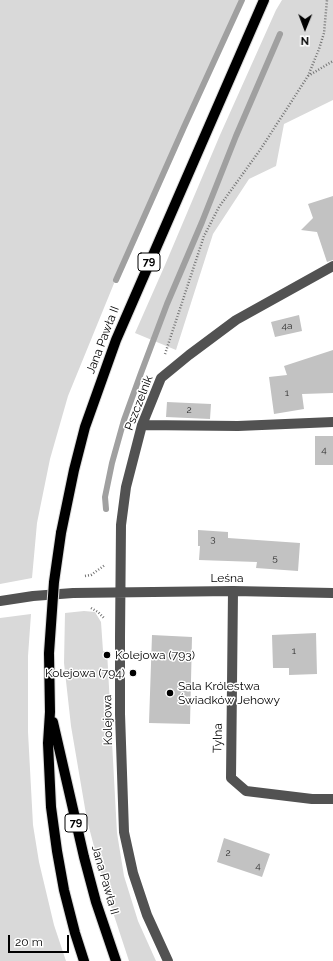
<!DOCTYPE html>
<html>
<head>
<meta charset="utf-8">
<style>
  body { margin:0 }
  #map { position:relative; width:333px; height:961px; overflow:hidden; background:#fff; font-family:Raleway,sans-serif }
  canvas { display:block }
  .north { position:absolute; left:285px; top:8px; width:40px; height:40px; -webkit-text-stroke:3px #fff; paint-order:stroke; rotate:181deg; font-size:11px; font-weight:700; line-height:16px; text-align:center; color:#000 }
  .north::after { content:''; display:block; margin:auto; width:14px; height:18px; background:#000; clip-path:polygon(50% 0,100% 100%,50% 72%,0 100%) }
  .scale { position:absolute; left:8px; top:935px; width:61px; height:18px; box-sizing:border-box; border:2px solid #000; border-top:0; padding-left:5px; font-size:12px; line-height:14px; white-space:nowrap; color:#000; -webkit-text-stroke:3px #fff; paint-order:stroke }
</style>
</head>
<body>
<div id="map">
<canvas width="333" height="961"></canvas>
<div class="north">N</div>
<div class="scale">20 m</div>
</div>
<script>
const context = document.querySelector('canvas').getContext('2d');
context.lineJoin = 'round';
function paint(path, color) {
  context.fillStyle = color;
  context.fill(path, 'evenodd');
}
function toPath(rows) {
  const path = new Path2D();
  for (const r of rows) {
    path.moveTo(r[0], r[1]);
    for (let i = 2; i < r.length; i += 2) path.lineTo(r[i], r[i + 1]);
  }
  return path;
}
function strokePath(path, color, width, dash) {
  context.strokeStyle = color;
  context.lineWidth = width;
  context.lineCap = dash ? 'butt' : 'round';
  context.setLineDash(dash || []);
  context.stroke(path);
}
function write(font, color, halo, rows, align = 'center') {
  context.font = font + ' Raleway,sans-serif';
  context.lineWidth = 3;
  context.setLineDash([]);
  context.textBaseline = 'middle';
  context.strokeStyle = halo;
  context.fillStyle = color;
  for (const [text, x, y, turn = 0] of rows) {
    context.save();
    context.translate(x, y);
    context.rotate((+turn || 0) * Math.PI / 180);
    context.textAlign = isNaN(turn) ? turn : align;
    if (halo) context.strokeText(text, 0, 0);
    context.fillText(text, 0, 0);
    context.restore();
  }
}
paint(toPath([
  [0,0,241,0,183,126,155,193,126,254,68,396,50,459,37,523,32,578,0,584],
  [282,0,333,0,333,100,284,124,276,166,249,179,213,234,176,350,135,333,165,265,220,135,276,10],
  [84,611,95,612,101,622,103,651,107,651,117,833,124,876,138,921,156,961,129,961,105,888,87,820,71,726,64,663,65,613],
  [31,614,28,656,28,732,33,825,39,862,54,925,66,961,0,961,0,618]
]), '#d9d9d9');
strokePath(toPath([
  [116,280,184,127,242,0],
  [106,509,105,497,112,463,124,420,141,373,167,304,202,222,236,136,280,34]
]), '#a0a0a0', 6);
paint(toPath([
  [333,196,333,260,327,262,317,232,301,230,313,218,308,204],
  [299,315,302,331,275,337,271,322],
  [333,350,333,393,302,394,304,409,274,414,269,377,287,375,284,366],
  [167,402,211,404,210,419,166,417],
  [315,436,333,436,333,465,315,465],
  [198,530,228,532,228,538,300,543,298,571,256,568,257,562,199,560,200,546,198,546],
  [316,633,317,674,289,675,289,668,273,668,272,635],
  [152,635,192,637,190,724,149,723],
  [224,838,270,854,262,877,217,862]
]), '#c2c2c2');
const major = toPath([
  [61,533,74,470,85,427,116,340,264,0],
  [49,653,50,712,48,743,51,807,57,851,64,890,75,933,84,961],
  [53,722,84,857,96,902,116,961]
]);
strokePath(major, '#dbdbdb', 12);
strokePath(toPath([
  [308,76,333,61],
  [165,354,204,236,219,207,260,150,308,76,319,49,324,33,327,0],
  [85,576,91,575,105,565],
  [91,608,98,612,105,619]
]), '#747474', 2.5, [1, 2]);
strokePath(toPath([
  [142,425,238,426,333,422],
  [233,591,231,778,246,791,312,799,333,799],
  [0,601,33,596,73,593,233,591,333,593],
  [168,961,147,915,133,873,124,832,120,714,120,637,121,525,126,487,142,425,161,378,189,355,236,320,333,266]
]), '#525252', 10);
strokePath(major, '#000', 10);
const majorBridge = toPath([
  [49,653,54,582,61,533]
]);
strokePath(majorBridge, '#dbdbdb', 12, []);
strokePath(majorBridge, '#000', 10);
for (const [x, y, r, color] of [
  [107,655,4,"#000"],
  [133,673,4,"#000"],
  [170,693,4,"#000"]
]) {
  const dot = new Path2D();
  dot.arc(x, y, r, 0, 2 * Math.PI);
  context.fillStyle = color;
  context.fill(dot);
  strokePath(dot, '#fff', 1.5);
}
write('10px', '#303030', null, [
  ["4a",287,326],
  ["1",287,393],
  ["2",189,410],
  ["4",324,450],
  ["3",213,539],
  ["5",275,558],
  ["1",294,651],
  ["2",228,853],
  ["4",258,866]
]);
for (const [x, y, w] of [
  [149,262,22],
  [76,823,22]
]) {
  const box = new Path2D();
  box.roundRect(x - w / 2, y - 9, w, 18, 3);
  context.fillStyle = '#fff';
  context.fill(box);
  strokePath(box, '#000', 1);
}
write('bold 11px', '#000', null, [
  ["79",149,262],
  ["79",76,823]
]);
write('12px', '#000', '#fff', [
  ["Jana Pawła II",103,340,-69],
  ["Pszczelnik",139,403,-69],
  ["Leśna",227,578],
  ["Kolejowa",108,720,-91],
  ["Tylna",218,738,-89],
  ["Jana Pawła II",105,880,74]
]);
write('12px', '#000', '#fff', [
  ["Kolejowa (793)",115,655],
  ["Kolejowa (794)",125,673,"right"],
  ["Sala Królestwa",178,686],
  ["Świadków Jehowy",178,700]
], 'left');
</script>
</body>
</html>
